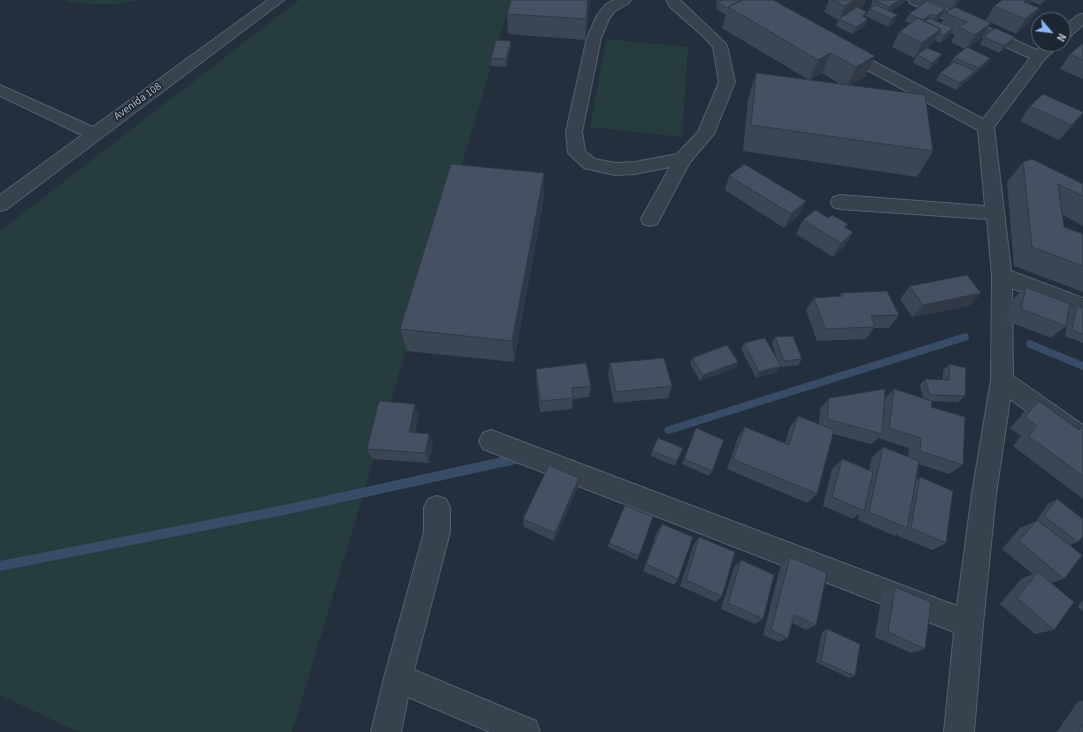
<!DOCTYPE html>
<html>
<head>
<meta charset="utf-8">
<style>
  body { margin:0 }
  #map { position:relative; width:1083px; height:732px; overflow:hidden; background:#242f3e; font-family:"Source Sans 3",sans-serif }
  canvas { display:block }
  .north { position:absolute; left:1031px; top:12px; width:40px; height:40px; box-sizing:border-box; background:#1d2633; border:1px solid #59626f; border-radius:50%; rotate:118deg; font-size:11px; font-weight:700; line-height:16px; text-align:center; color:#b4bcc9 }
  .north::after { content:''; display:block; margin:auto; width:14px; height:18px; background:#8ab4f8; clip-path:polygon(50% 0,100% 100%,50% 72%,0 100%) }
</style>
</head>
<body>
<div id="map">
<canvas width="1083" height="732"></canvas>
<div class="north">N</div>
</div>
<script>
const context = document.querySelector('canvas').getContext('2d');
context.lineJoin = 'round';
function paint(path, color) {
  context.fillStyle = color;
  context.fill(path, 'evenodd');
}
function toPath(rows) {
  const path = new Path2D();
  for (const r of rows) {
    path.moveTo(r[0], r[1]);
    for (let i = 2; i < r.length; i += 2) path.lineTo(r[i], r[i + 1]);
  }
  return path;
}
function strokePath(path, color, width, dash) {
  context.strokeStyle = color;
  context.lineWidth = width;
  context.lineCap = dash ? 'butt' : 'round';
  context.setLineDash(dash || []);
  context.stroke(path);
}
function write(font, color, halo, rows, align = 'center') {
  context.font = font + ' "Source Sans 3",sans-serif';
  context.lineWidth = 3.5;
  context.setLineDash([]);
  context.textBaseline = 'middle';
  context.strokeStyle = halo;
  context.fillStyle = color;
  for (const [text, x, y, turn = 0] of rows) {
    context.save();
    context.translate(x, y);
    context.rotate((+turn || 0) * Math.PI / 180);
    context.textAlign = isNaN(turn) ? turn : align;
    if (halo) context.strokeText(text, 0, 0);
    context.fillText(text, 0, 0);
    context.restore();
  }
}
paint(toPath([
  [64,0,140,0,117,4,92,4,68,2],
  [299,0,511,0,292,732,78,732,0,695,0,231],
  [606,39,688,47,682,137,590,127]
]), '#263c3f');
paint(toPath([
  [965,333,968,334,969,337,968,340,669,434,666,433,664,430,666,427,669,426,965,333],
  [1030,340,1083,362,1083,370,1027,347,1026,344,1027,341,1030,340],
  [516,454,519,456,521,459,519,462,516,464,284,515,0,571,0,561,284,505,516,454]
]), '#394c67');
const minor = toPath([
  [268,0,284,0,7,209,0,211,0,195,82,135,0,96,0,85,93,127,268,0],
  [614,0,631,0,629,3,615,11,609,19,601,38,582,132,585,151,595,159,615,163,635,162,677,154,698,132,719,82,713,47,702,35,671,8,666,0,680,0,725,43,727,46,735,82,714,134,690,162,657,224,650,226,643,224,641,219,670,167,635,174,615,175,584,168,568,153,566,132,587,38,597,15,605,5,614,0],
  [908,0,926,0,1037,50,1044,44,1060,44,1044,60,994,127,1011,271,1083,298,1083,315,1012,288,1013,376,1083,425,1083,450,1075,447,1010,399,996,494,983,624,974,732,944,732,954,632,483,449,479,441,483,433,491,430,957,606,972,494,991,380,992,276,987,219,840,209,833,207,831,202,833,197,840,195,985,206,978,130,840,55,837,52,840,49,845,47,850,49,983,119,1030,58,910,3,908,0],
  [1083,14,1083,25,1068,38,1063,39,1063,27,1078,15,1083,14],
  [437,496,446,499,450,508,450,532,414,670,536,721,540,732,490,732,408,697,401,732,371,732,384,678,424,532,424,508,428,499,437,496]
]);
strokePath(minor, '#565f6c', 2);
paint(minor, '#38414e');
paint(toPath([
  [511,0,590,0,585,40,508,34,507,14],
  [717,0,773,0,875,56,865,77,851,85,933,151,917,177,743,151,748,99,756,73,809,80,722,28,726,15,716,9,717,4,716,3],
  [822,73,840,84,810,80],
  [829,0,866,0,863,6,859,8,865,17,865,26,852,34,836,26,838,20,824,12],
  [873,0,907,0,906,1,890,12,894,23,888,27,866,16,869,9,871,8,870,7],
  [930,0,960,0,957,4,951,9],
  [1002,0,1047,0,1040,5,1031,1,1029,4,1039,8,1029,23,1016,34,986,20,994,6],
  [927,1,941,17,936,21,941,23,946,13,991,23,982,37,968,48,990,58,986,65,973,75,972,75,970,79,956,90,936,80,940,73,950,65,950,64,954,57,965,49,951,42,955,35,951,33,949,36,940,43,935,40,933,43,926,49,938,62,928,70,913,63,916,56,914,58,892,47,899,32,911,24,905,21,909,14],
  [984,37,1015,37,1010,44,999,53,980,44],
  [1083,43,1083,79,1060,69,1070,54],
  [511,48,506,67,491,66,491,58],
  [1030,106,1083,112,1072,127,1059,140,1020,121],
  [1023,162,1083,184,1083,226,1063,215,1064,227,1083,234,1083,292,1014,266,1007,182],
  [729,176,799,215,784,228,725,190],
  [544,198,514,362,407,351,400,329],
  [829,218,848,224,846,228,845,246,833,257,796,234,803,220],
  [910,286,981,293,969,306,912,317,900,299],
  [1026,287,1066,326,1051,338,1007,321,1012,300],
  [841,293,899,315,889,328,874,328,866,339,817,341,806,310,814,298,839,296],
  [1077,306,1083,308,1083,343,1065,336,1069,312],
  [775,337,802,359,798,365,780,367,777,372,756,378,741,349,744,343,778,362,772,343],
  [692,358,738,362,735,368,700,381,690,364],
  [610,363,672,386,668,398,614,403,608,375],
  [950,364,965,396,958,402,932,401,931,407,963,465,949,474,919,464,916,480,920,477,946,543,932,550,898,536,899,533,895,536,858,520,859,514,853,519,823,506,832,469,842,459,869,470,872,457,883,447,908,457,909,448,878,438,871,444,833,434,817,494,807,503,727,469,738,437,745,427,785,443,790,427,798,416,819,424,820,409,829,398,884,399,894,389,923,398,920,385,925,379,943,380,943,370],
  [536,369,591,386,589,397,573,399,572,409,540,412,536,380],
  [1039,401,1078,429,1081,427,1083,429,1083,499,1013,446,1021,436,1010,428,1024,412],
  [419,415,415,433,433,444,429,463,372,459,367,449],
  [696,428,712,471,709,476,682,464],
  [683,448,675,466,651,456,652,451],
  [578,487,554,541,524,527,523,519],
  [1057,499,1078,542,1070,545,1064,579,1051,583,1054,630,1035,634,1000,604,1021,579,1033,574,1002,549,1020,528,1036,521,1048,504],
  [662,524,678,579,674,585,643,571,657,532],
  [699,537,722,596,716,602,680,586,694,544],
  [609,543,639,556,637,560,608,547],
  [790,557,816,625,806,630,792,623,788,638,779,642,763,635,781,564],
  [741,560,763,619,755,624,721,609,734,567],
  [895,587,925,649,911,653,875,637,882,593],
  [1083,600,1083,611,1078,607],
  [827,629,855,676,849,678,816,662,822,632],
  [1078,701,1083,701,1083,732,1057,732]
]), '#3b4654');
paint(toPath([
  [588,0,590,0,585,40,586,19],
  [855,0,866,0,863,6,841,20,840,19,845,6],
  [900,0,907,0,906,1,886,15,889,7],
  [956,0,960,0,957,4,951,9],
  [1027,0,1031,0,1027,7,1024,2],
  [1044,0,1047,0,1040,5],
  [1039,8,1029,23,1016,34,1025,19],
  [945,9,941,17,932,24,936,16],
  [867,12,864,20,862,16],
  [931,14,927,21,922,25,923,20],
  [898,15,894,23,888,27,891,19],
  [868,19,865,26,852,34,856,27],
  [991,23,982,37,966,49,975,35],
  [953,28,949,36,940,43,944,35],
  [941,29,933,43,914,58,922,43],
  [1015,37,1010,44,999,53,1004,46],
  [511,41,511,48,506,67,506,59],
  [830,53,822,73,810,80,818,60],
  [942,54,938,62,928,70,932,63],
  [875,56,865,77,847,88,856,67],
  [990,58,986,65,973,75,978,68],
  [975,71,970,79,956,90,960,83],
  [1083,113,1072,127,1059,140,1071,125],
  [544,173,544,198,514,362,512,341],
  [806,201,799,215,784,228,791,214],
  [853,232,845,246,833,257,841,243],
  [981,293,969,306,912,317,923,305],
  [738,362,735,368,700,381,703,375],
  [781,366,777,372,756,378,759,372],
  [415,404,419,415,413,443,409,432],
  [429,434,433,444,429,463,425,453],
  [579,478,578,487,554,541,555,533]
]), '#303945');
const building = toPath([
  [511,0,588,0,586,19,507,14,511,0],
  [722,0,742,0,728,7,727,8,718,2,722,0],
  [742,0,773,0,875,56,856,67,830,53,818,60,728,7,742,0],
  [833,0,855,0,845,6,833,0],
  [874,0,900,0,889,7,874,0],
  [1002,0,1027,0,1024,2,1039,8,1025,19,994,6,1002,0],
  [927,1,945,9,936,16,931,14,923,20,909,14,927,1],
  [876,5,898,15,891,19,869,9,876,5],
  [857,7,867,12,862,16,868,19,856,27,839,19,857,7],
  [955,7,991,23,975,35,959,27,967,22,946,13,955,7],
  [918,18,941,29,922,43,899,32,918,18],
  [929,18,953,28,944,35,939,33,941,29,924,21,929,18],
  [995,28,1015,37,1004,46,984,37,995,28],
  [496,40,511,41,506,59,491,58,496,40],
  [1083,43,1083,60,1070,54,1083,43],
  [967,47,990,58,978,68,954,57,967,47],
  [927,48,942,54,932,63,917,55,927,48],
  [954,62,975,71,960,83,940,73,954,62],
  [756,73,925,95,933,151,751,125,756,73],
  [1043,94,1083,112,1083,113,1071,125,1030,106,1043,94],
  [1032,159,1083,184,1083,196,1058,184,1064,227,1083,234,1083,266,1032,247,1023,162,1032,159],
  [451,164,544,173,512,341,400,329,451,164],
  [744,164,806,201,791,214,729,176,744,164],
  [815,210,829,218,832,215,848,224,844,227,853,232,841,243,803,220,815,210],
  [967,275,981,293,923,305,910,286,967,275],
  [1026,287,1070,304,1066,326,1021,309,1026,287],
  [887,291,899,315,871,316,875,327,825,329,814,298,843,296,841,293,887,291],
  [1077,306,1083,308,1083,334,1072,330,1077,306],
  [793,336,802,359,784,361,775,337,793,336],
  [765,338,781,366,759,372,744,343,765,338],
  [727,345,738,362,703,375,692,358,727,345],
  [664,358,672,386,616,392,610,363,664,358],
  [586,363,591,386,572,388,573,398,540,401,536,369,586,363],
  [950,364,966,368,965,396,930,395,925,379,949,380,950,364],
  [885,389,882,434,827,419,829,398,885,389],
  [894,389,932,401,931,407,965,417,963,465,920,451,921,438,889,428,894,389],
  [379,401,415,404,409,432,429,434,425,453,367,449,379,401],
  [1039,401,1079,430,1081,427,1083,429,1083,476,1028,436,1037,426,1025,417,1039,401],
  [798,416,834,430,817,494,733,459,745,427,789,445,798,416],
  [696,428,724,440,712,471,684,459,696,428],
  [658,438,683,448,677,461,652,451,658,438],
  [883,447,919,461,907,528,869,512,883,447],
  [842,459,873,472,864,511,832,497,842,459],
  [549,465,579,478,555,533,523,519,549,465],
  [920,477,953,491,946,543,911,528,920,477],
  [1057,499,1083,519,1083,536,1078,542,1044,516,1057,499],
  [625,505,653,517,639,556,609,543,625,505],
  [1037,520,1082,555,1064,579,1019,541,1037,520],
  [662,524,693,537,678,579,646,564,662,524],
  [699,537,735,552,722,596,686,580,699,537],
  [790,557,827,573,816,625,794,615,788,638,771,630,790,557],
  [741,560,774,575,763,619,728,603,741,560],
  [1038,572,1074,602,1054,630,1017,598,1038,572],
  [895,587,931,602,925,649,888,632,895,587],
  [827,629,860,644,855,676,821,661,827,629],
  [1083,724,1083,732,1078,732,1083,724]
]);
paint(building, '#455162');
strokePath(building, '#303945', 1);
write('11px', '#b4bcc9', '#1d2633', [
  ["Avenida 108",138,102,-36]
]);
</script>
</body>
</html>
